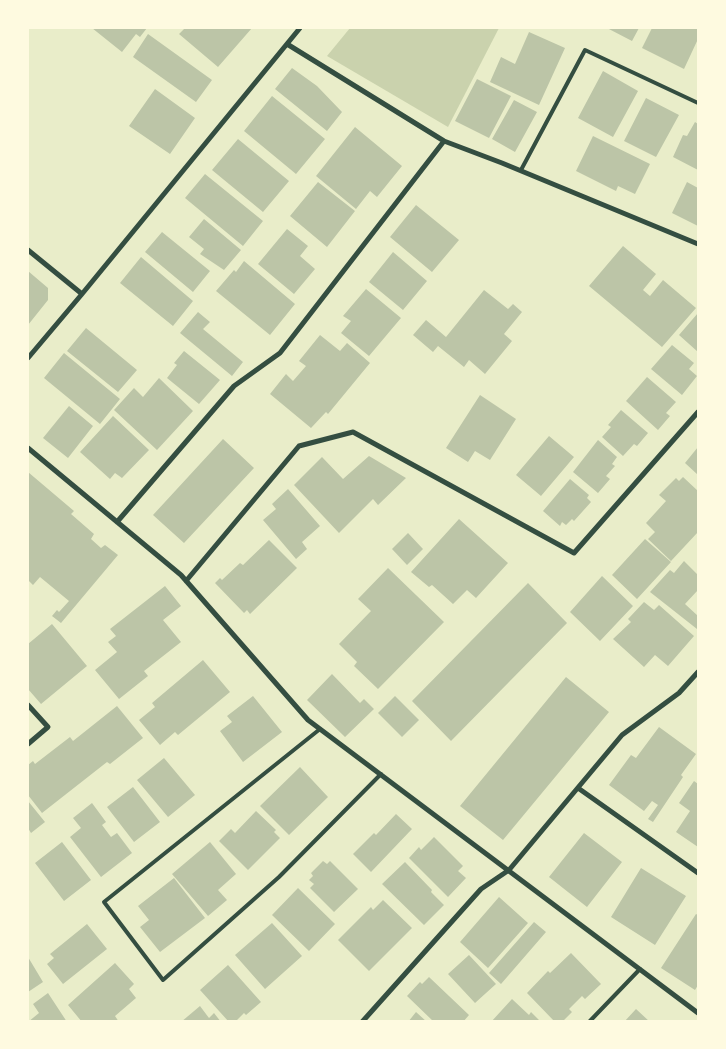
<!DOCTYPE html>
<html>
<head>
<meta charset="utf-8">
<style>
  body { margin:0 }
  #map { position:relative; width:726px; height:1049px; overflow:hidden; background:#e9edc9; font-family:Mulish,sans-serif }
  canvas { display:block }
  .frame { position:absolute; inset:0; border:29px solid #fefae0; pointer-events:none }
</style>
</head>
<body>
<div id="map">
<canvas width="726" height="1049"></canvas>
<div class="frame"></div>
</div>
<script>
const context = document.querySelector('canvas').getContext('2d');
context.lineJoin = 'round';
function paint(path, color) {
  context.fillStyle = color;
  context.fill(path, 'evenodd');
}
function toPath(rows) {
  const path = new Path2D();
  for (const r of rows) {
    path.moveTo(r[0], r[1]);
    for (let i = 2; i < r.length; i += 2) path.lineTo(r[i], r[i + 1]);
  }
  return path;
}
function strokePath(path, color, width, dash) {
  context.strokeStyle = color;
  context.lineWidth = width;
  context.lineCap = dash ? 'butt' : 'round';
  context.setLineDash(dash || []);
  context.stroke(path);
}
paint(toPath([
  [350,28,499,28,448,127,327,56]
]), '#cad2ad');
paint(toPath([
  [92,28,147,28,140,37,136,34,122,52],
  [185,28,252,28,218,67,179,34],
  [607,28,639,28,632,41],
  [652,28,659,29,660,28,698,28,698,39,684,69,642,48],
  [529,32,565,48,539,105,490,82,501,57,515,64],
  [148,34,212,80,196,102,133,57],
  [292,68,317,86,342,112,327,131,275,89],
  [603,71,638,91,613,137,578,118],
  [477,79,511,96,489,138,455,121],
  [155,89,195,118,170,154,129,126],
  [272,96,325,139,296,174,244,131],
  [646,98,679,115,656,157,624,141],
  [514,100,537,112,515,152,492,139],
  [695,122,698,124,698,170,673,157,683,135,687,136],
  [355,127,402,166,377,197,370,191,356,209,316,176],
  [593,136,650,164,635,194,618,186,616,191,576,171],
  [238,139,289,181,263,212,212,170],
  [205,174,263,221,243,246,185,198],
  [318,182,355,211,327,247,290,216],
  [687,182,698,188,698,226,672,213],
  [416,205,459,240,432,272,390,237],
  [204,219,241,250,224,270,200,254,204,249,189,237],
  [287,229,308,246,300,256,315,269,294,294,258,264],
  [162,232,210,271,193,292,145,252],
  [623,246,656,274,643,290,650,296,663,280,696,308,662,347,589,286],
  [393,252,427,281,403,310,369,282],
  [141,257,193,301,173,326,120,283],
  [244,261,295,304,270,335,216,291,234,270,236,272],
  [28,271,48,288,48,300,28,325],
  [366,289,401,318,369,356,341,333,351,321,343,316],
  [484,290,508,309,513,304,522,312,504,334,512,341,485,374,469,360,464,367,438,346,433,352,413,335,426,320,446,337],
  [198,312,210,322,203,329,243,362,232,376,180,333],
  [698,313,698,352,679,335],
  [86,328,137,370,118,392,67,351],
  [320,335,340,351,347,343,370,363,328,414,326,412,311,428,270,394,286,374,293,381,306,366,299,361],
  [672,345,694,363,689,369,697,376,682,395,651,369],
  [184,351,220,380,199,404,167,378,177,365,174,363],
  [64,353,120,399,100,424,44,378],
  [647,377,676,402,666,413,670,416,658,430,626,401],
  [159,378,193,411,157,450,114,410,134,388,143,397],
  [480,395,516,419,490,460,475,451,468,462,446,448],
  [69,406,93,426,68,458,43,438],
  [621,410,648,433,637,446,634,444,623,456,602,437,611,427,608,425],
  [113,416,149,450,122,478,115,473,110,479,80,452],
  [549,436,574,457,541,496,516,475],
  [223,439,254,468,184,543,153,515],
  [598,440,617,457,612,464,615,466,606,476,610,479,598,493,573,472],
  [698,447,698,475,685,463],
  [369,456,406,478,378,505,373,499,339,533,294,485,322,457,343,479],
  [28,472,74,511,71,514,94,534,91,539,101,548,105,545,118,555,61,623,52,616,57,610,59,612,69,601,40,577,33,585,28,580],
  [683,477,698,491,698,532,671,561,648,539,655,532,646,523,666,501,659,495,676,478,679,481],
  [570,479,589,495,587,498,591,502,574,521,572,519,566,525,562,522,560,526,543,511],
  [288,489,320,526,302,542,307,549,296,559,263,520,276,509,272,504],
  [459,519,508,563,476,598,467,590,453,604,432,585,429,587,411,572],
  [408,533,423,549,407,565,392,549],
  [645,539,671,562,637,599,612,575],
  [269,540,297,568,250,614,247,610,244,613,215,583,220,578,222,580,240,563,243,565],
  [684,561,698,575,698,590,685,604,698,616,698,627,697,629,650,592,670,570,674,573],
  [388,568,444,622,378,689,354,666,357,662,339,644,371,611,358,599],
  [602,576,633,606,600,641,570,612],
  [528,583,567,623,451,741,412,701],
  [165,586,181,606,163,620,181,642,144,671,148,676,119,699,95,670,117,652,108,642,116,636,110,629],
  [644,602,654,610,659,605,694,636,668,666,655,655,644,667,613,639,631,622,628,619],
  [52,624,87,666,41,704,28,689,28,644],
  [203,660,230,692,178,735,175,732,160,745,139,720,155,707,152,703],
  [332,674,360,703,364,699,374,709,345,737,307,700],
  [566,677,609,712,503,840,460,806],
  [253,696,282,732,243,762,220,731,232,722,227,716],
  [395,696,419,720,402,737,378,713],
  [117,706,143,738,110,764,107,762,42,813,28,795,28,765,33,761,35,764,70,737,73,741],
  [659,727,696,754,681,775,683,777,653,822,648,819,658,805,652,801,644,811,609,785,631,755,636,758],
  [164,758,195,795,168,817,137,780],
  [300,767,328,797,289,835,260,806],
  [694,781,698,784,698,847,676,832,690,811,679,803],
  [133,787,160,822,134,842,107,807],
  [28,801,45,822,31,833,28,828],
  [92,803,106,822,102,825,111,837,117,833,132,853,101,877,70,837,81,828,73,818],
  [256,811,276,830,274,832,280,838,248,870,219,841,231,829,235,833],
  [396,814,412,829,371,872,353,854,374,833,376,835],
  [584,833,622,862,587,907,549,877],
  [434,837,463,866,458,871,466,878,448,897,409,858,419,847,421,850],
  [62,842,91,880,64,901,35,863],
  [210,842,236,874,218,890,227,900,208,916,172,874],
  [323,861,327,864,330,861,358,889,334,912,310,888,314,884,309,880,313,876,311,873],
  [405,862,432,890,431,892,444,905,424,925,382,884],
  [641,868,686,896,655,945,611,917],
  [174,878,205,918,160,952,140,927,149,920,138,906],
  [298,888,335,924,309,951,272,915],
  [499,897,528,923,488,968,460,942],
  [383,900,412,928,369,971,338,940,371,907,373,910],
  [696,914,698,915,698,985,695,990,661,968],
  [534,922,546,932,501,984,489,973],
  [272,923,302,956,265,989,235,955],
  [87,924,107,949,63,984,47,964,54,958,50,954],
  [571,953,601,984,585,999,582,996,569,1009,572,1012,562,1022,555,1022,527,993,548,971,550,973],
  [469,955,496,984,475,1003,448,974],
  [28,957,43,982,28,992],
  [115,963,134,984,129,989,136,998,115,1016,119,1022,82,1022,68,1005],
  [228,965,261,1002,246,1015,244,1013,235,1022,229,1022,200,990],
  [429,977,469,1015,463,1022,434,1022,407,996,420,982,422,984],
  [48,993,67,1022,28,1022,39,1013,33,1004],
  [512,999,529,1015,531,1012,541,1022,491,1022],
  [200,1006,209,1018,214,1013,221,1022,181,1022],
  [636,1009,650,1022,624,1022],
  [416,1012,427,1022,408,1022]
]), '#bcc5a7');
strokePath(toPath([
  [521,170,585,50,698,103],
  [320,729,104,902,163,980,279,877,381,774],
  [589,1022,640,969]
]), '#344e41', 4);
strokePath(toPath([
  [287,44,444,141,502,163,698,244],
  [28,250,82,294],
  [28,358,82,294,300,28],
  [28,448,181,575,308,720,698,1013],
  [117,522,234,386,280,353,444,141],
  [186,581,299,446,353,432,574,553,698,412],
  [28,705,48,727,28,744],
  [578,788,698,873],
  [362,1022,481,889,509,870,622,735,679,693,698,672]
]), '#344e41', 5);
</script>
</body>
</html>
